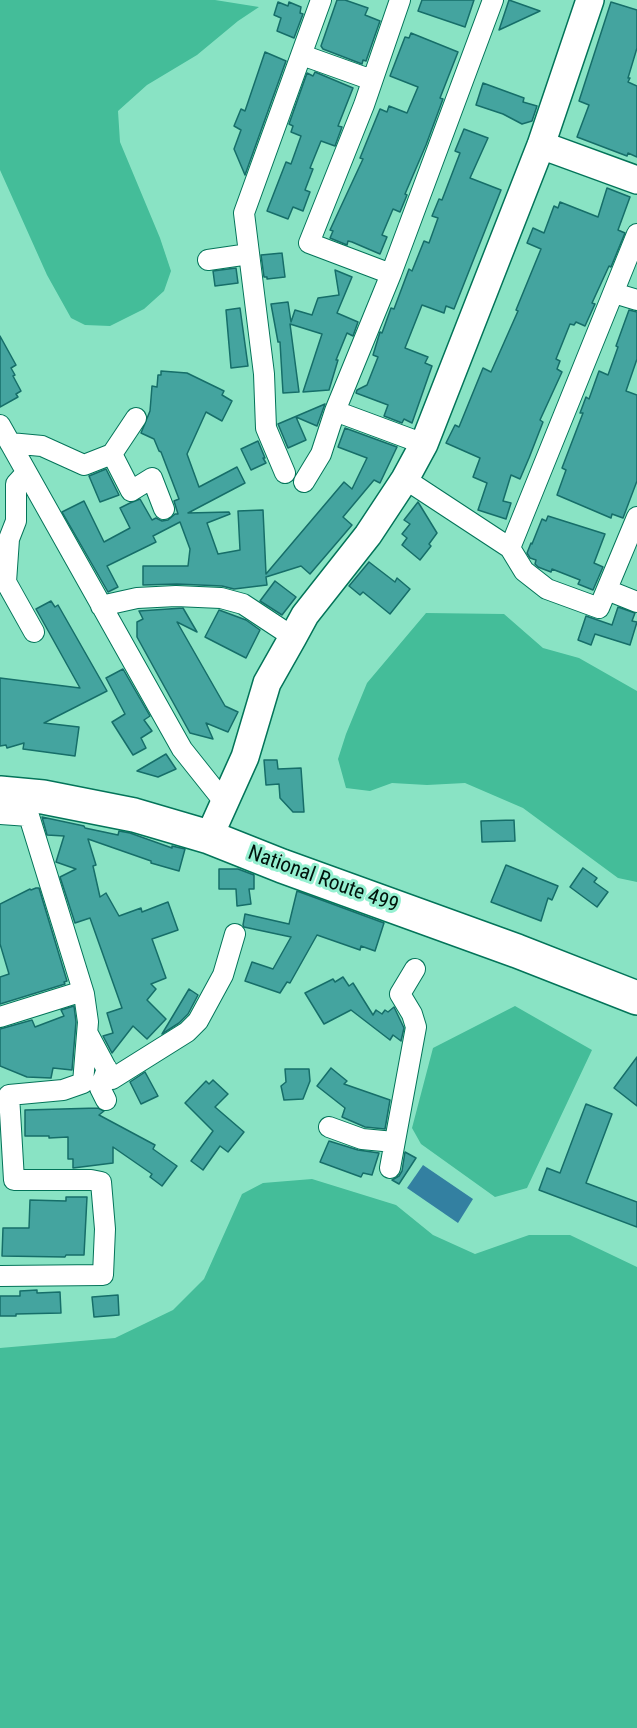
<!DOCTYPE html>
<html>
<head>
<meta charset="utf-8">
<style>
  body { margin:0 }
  canvas { display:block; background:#89e3c4 }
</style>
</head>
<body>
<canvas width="637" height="1728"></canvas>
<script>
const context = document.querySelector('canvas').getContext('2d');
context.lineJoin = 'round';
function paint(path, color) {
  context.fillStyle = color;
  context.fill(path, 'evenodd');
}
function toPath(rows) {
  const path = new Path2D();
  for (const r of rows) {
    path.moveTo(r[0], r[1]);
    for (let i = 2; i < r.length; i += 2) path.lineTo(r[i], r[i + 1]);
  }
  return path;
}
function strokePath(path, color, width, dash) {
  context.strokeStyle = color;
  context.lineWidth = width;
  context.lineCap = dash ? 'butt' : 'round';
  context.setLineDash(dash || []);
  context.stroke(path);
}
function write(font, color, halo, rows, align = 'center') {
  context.font = font + ' "Roboto Condensed",sans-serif';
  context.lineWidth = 6;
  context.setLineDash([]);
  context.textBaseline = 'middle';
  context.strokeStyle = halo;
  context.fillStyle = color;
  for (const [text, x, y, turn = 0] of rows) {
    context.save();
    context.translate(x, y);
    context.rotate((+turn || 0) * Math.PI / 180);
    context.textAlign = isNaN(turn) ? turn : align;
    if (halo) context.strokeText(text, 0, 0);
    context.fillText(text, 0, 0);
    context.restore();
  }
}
paint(toPath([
  [0,0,215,0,259,7,238,21,197,55,147,85,118,111,120,142,160,238,171,271,164,291,144,309,110,326,85,325,71,318,47,275,0,170],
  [426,613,504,614,543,648,579,658,637,691,637,882,618,878,523,808,465,783,427,785,392,783,370,791,346,788,338,759,346,734,367,683],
  [515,1006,592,1050,527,1188,495,1197,421,1144,412,1128,433,1048],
  [312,1179,396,1205,433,1235,475,1254,529,1235,570,1235,637,1267,637,1728,0,1728,0,1348,115,1338,173,1310,204,1279,242,1194,263,1183]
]), '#44bd99');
paint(toPath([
  [423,1165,473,1199,458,1223,407,1188]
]), '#3380a1');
const building = toPath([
  [337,0,345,0,368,8,365,15,380,21,366,61,363,60,362,64,323,49,321,46,337,0],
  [422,0,474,0,465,27,418,11,422,0],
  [509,0,540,11,499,30,509,0],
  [278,2,288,6,289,2,301,7,300,13,303,14,294,38,277,31,281,18,274,15,278,2],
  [611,2,637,10,637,48,628,78,630,78,628,82,637,86,637,157,628,153,627,156,577,137,589,105,579,101,611,2],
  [411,33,458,52,440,98,443,99,426,145,405,194,407,195,400,212,393,209,382,235,387,237,380,254,352,242,348,241,347,245,330,238,333,231,330,230,363,159,360,158,380,109,387,112,389,106,407,113,418,87,390,76,405,37,409,38,411,33],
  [265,52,286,61,245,175,234,149,241,130,234,126,241,109,245,111,265,52],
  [315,72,353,88,338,126,342,127,335,146,321,141,310,168,313,169,305,190,310,192,303,211,293,207,288,219,267,211,286,162,291,164,301,136,291,132,293,126,289,124,307,73,313,76,315,72],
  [483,83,524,98,523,102,537,106,532,121,522,124,503,114,476,105,483,83],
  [464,129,488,138,470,178,501,190,454,309,446,306,444,313,422,305,405,348,428,357,425,363,432,366,412,423,404,419,402,423,384,416,388,405,356,393,357,390,367,385,378,357,373,355,380,332,382,333,391,308,394,309,409,269,412,271,424,241,429,243,438,218,432,216,439,199,442,200,460,153,455,151,464,129],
  [607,188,630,197,618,230,625,233,611,267,609,266,592,303,595,304,585,326,576,322,574,325,570,324,556,359,560,361,557,369,562,372,540,420,543,422,529,458,520,479,511,475,503,501,511,503,506,519,478,510,487,483,473,477,480,458,446,443,455,425,459,427,483,368,491,372,518,311,516,310,541,249,527,243,533,228,544,233,554,206,558,208,560,202,598,217,607,188],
  [282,253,285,277,267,279,267,277,264,277,261,255,282,253],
  [236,268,238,283,215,286,213,271,236,268],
  [335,270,352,277,337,313,358,322,353,336,347,333,336,360,338,360,329,390,303,392,322,334,290,324,299,392,283,393,280,342,278,342,271,304,288,302,291,322,295,310,312,315,318,298,339,295,335,270],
  [240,308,248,366,231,368,226,310,240,308],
  [629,310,637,312,637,359,626,391,637,395,637,481,623,518,612,514,611,518,557,495,566,470,562,468,583,413,580,413,586,397,589,399,599,371,608,375,618,347,616,346,629,310],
  [0,336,16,365,11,368,15,375,13,376,21,391,16,394,18,397,0,407,0,336],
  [161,371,187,373,224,391,222,395,232,401,222,421,206,412,187,454,199,487,237,467,245,483,188,513,229,512,230,514,207,523,218,554,240,550,238,511,263,510,266,574,344,482,352,489,367,458,338,447,345,428,397,447,380,483,374,480,343,517,352,525,310,574,301,566,266,577,267,585,234,589,222,586,177,584,143,585,143,566,188,566,190,549,180,522,153,536,156,542,107,566,118,587,108,592,62,512,84,501,104,542,130,528,120,508,130,503,140,499,152,520,156,518,162,521,168,520,175,514,178,514,174,501,179,499,161,452,159,451,154,439,141,433,150,411,152,386,157,387,158,375,161,375,161,371],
  [325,404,317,426,296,417,306,440,288,448,278,424,325,404],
  [258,441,265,458,263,458,266,463,251,470,241,449,258,441],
  [106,469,119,495,100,502,89,476,106,469],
  [418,502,437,533,429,544,431,546,420,560,402,545,407,538,402,534,410,524,404,520,418,502],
  [548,516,605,534,594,563,603,567,593,590,578,584,580,580,552,569,551,572,538,567,535,564,536,560,530,558,527,553,531,543,532,544,542,519,546,521,548,516],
  [369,562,395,582,397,578,410,589,390,614,363,592,360,595,349,586,369,562],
  [275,581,296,597,282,615,260,601,275,581],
  [51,601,55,607,58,605,107,691,44,723,79,727,75,756,23,749,24,743,7,748,6,745,0,746,0,678,80,688,36,609,51,601],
  [618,607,635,613,632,621,637,622,630,645,595,634,591,645,578,640,586,616,612,625,618,607],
  [183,608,197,632,177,622,225,706,238,712,228,732,206,723,213,739,190,733,137,637,137,622,143,619,139,611,183,608],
  [219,610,246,620,260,630,246,658,205,637,219,610],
  [123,669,150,716,144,720,152,731,141,738,146,748,133,755,112,722,125,714,106,678,123,669],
  [166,754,176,769,158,777,137,771,166,754],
  [264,760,277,760,278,769,301,768,304,812,293,812,280,798,279,784,266,785,264,760],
  [42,817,84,826,85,828,118,835,119,831,130,833,172,848,172,846,185,849,179,871,151,863,151,861,88,839,96,865,93,866,100,897,106,893,119,916,141,908,142,912,168,902,178,930,152,939,166,978,151,984,156,989,147,1000,166,1019,147,1039,133,1026,112,1053,103,1036,113,1033,107,1013,122,1008,90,918,75,923,60,877,76,869,56,862,64,836,47,835,42,817],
  [514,820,515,841,482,842,481,821,514,820],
  [506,865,558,886,552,900,548,898,541,921,491,902,506,865],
  [583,868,597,878,594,882,608,892,597,907,570,887,583,868],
  [219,869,238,869,254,875,254,889,249,889,251,904,237,906,236,889,219,889,219,869],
  [36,888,39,888,67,981,64,982,65,984,0,1004,0,977,9,974,0,944,0,904,30,889,31,890,36,888],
  [297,891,384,923,375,951,361,946,360,950,317,935,290,983,287,982,280,993,245,981,252,962,273,969,291,937,244,927,243,925,245,914,289,924,297,891],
  [343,977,349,986,353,983,373,1015,376,1010,382,1014,385,1010,388,1012,394,1007,404,1028,401,1041,393,1035,390,1040,351,1010,324,1024,305,993,333,979,335,982,343,977],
  [189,989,198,995,188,1014,179,1023,162,1034,189,989],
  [74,1006,76,1022,72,1070,53,1068,51,1078,27,1077,0,1066,0,1029,32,1020,35,1027,64,1016,61,1010,74,1006],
  [637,1057,637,1106,614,1088,637,1057],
  [331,1068,347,1081,344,1084,390,1100,385,1129,365,1127,342,1117,345,1108,317,1086,331,1068],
  [285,1069,309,1069,310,1081,303,1099,284,1100,281,1086,286,1082,285,1069],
  [145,1072,158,1096,141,1104,130,1082,145,1072],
  [213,1080,228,1094,215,1107,244,1132,228,1152,220,1146,203,1170,191,1161,213,1131,185,1103,206,1081,209,1084,213,1080],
  [586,1104,612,1114,586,1183,637,1202,637,1227,539,1190,547,1168,560,1173,586,1104],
  [98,1108,104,1111,99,1115,155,1145,153,1149,177,1166,162,1186,150,1177,152,1174,113,1147,113,1163,73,1168,73,1159,68,1159,68,1137,49,1138,49,1136,25,1136,25,1110,98,1108],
  [329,1141,358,1150,379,1153,372,1175,363,1173,361,1177,320,1162,329,1141],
  [405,1152,416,1158,399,1184,392,1180,399,1176,402,1171,405,1152],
  [66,1197,87,1197,84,1255,66,1255,65,1257,2,1256,3,1228,29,1228,30,1200,66,1201,66,1197],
  [37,1290,37,1293,60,1292,61,1313,16,1314,16,1316,0,1316,0,1296,20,1296,20,1291,37,1290],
  [118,1295,119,1315,94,1317,92,1297,118,1295]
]);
paint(building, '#44a49f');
strokePath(building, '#166e69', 1.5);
const street = toPath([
  [400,0,364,105,309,243,391,274,335,411,424,444],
  [302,55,372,80],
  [208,260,249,254],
  [391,274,493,0],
  [614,293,637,300],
  [0,425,182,749,225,803],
  [10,443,42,446,84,465,112,454,136,418],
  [112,454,131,491,152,478,164,509],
  [26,473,16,484,16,521,9,539,6,582,34,632],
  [285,473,266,428,264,374,244,213,321,0],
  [405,479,510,548,524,571,547,589,599,608,637,517],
  [304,482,321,454,335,411],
  [510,548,637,234],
  [607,590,637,602],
  [101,606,137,598,176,596,221,598,243,604,293,637],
  [0,814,29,816,84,994,88,1022,83,1083,63,1090,9,1095,14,1180,91,1180,101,1182,105,1229,103,1275,0,1276],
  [0,1017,83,991],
  [88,1034,112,1079,187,1032,198,1021,223,975,235,934],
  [106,1100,100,1088,107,1069],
  [329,1127,362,1139,394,1142],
  [390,1168,416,1027,412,1014,400,994,415,969]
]);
const secondary = toPath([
  [541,145,637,180],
  [209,837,245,757,267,683,293,637,305,615,368,535,405,479,424,444,541,145,590,0]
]);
const highway = toPath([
  [0,793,43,797,134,815,209,837,282,866,517,951,637,998]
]);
strokePath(street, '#037459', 22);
strokePath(secondary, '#037459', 30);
strokePath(highway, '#037459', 36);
strokePath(street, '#fff', 20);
strokePath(secondary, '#fff', 27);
strokePath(highway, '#fff', 33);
write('21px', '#00140c', '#96f0d1', [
  ["National Route 499",323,880,20]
]);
</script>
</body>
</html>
